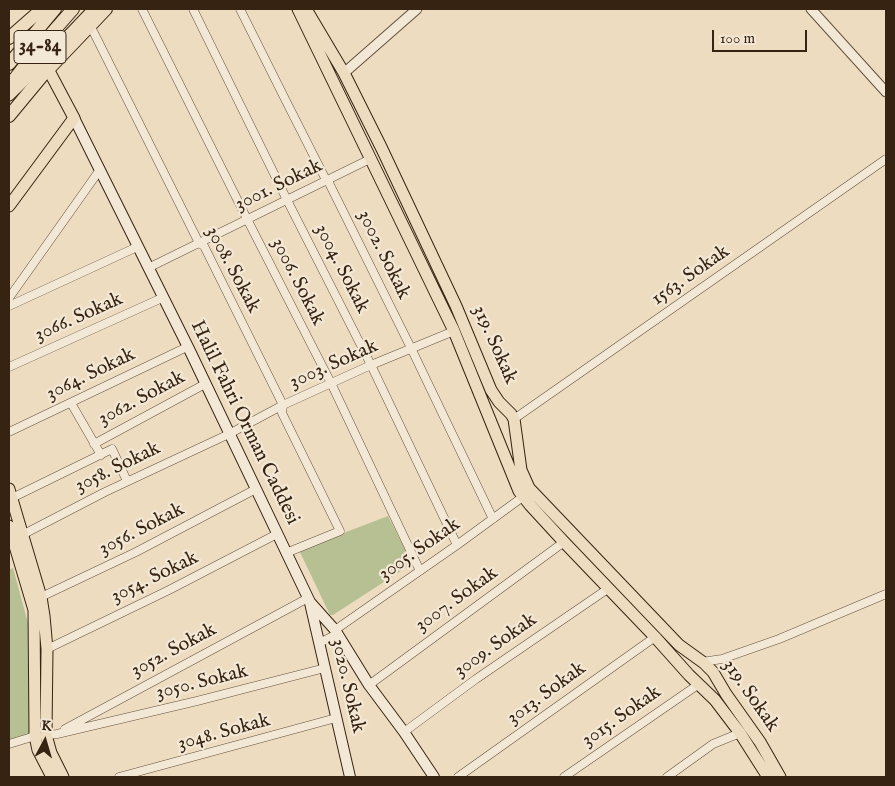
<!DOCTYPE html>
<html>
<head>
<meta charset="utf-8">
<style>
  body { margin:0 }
  #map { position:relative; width:895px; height:786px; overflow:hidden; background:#eddcc0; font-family:"IM FELL English",serif }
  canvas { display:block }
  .frame { position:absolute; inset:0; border:10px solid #372311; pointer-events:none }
  .north { position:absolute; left:20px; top:716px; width:50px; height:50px; -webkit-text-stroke:4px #f3e8d6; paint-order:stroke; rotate:6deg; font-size:14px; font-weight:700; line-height:20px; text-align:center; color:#372311 }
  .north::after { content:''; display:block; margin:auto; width:18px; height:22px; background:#372311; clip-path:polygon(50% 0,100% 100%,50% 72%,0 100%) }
  .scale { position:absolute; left:712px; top:30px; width:95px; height:22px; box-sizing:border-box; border:2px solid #372311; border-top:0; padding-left:6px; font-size:15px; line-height:18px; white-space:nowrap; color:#372311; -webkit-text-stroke:4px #f3e8d6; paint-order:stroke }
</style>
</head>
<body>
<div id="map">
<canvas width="895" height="786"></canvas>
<div class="frame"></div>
<div class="north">K</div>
<div class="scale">100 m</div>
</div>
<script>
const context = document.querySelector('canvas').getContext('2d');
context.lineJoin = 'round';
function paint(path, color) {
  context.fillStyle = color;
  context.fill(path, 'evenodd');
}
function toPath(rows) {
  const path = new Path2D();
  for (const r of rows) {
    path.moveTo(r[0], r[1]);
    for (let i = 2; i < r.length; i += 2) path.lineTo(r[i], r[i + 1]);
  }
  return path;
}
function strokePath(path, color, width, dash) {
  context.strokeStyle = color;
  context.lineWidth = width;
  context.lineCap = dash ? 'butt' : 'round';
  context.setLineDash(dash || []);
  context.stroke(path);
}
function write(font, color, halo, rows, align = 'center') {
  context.font = font + ' "IM FELL English",serif';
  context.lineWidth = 4.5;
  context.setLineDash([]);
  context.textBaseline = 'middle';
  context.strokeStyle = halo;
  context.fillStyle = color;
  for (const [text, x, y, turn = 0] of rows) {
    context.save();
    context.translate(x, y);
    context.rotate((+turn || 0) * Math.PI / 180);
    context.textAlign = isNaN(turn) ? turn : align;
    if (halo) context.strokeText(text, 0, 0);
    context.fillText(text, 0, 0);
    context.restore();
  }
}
paint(toPath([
  [388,516,411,561,410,565,333,615,330,615,299,550],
  [13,568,28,623,30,731,26,735,9,740,9,570]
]), '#b7c093');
const minor = toPath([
  [142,9,247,219,331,383,420,571],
  [193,9,287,200,371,365,457,545],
  [240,9,286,101,326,180,329,183,411,348,493,519],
  [90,25,199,243,204,246,283,405,282,413,340,531,286,553],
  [148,268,370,159],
  [9,298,99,171],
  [9,306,137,247],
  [9,367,162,298],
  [71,403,101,455],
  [514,419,886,159],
  [9,432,187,347],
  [94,444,205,384],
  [12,498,112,449,127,481],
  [22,535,105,492,229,434,283,405,371,365,454,331],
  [41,597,136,552,256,489],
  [335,630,457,545,524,496],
  [319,643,337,634],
  [47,649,169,590,277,534],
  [702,662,722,659,779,639,886,594],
  [369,685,564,542],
  [65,729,308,598],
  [404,732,476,679,609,588],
  [46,735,57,734,197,701,325,668],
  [9,744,35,736],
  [119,777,336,718],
  [458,777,655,637],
  [564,777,699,684],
  [667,777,713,744,740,733]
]);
const tertiary = toPath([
  [811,9,886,92],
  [344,73,417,9]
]);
const secondary = toPath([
  [74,118,190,351,310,602,335,630,369,685,404,732,434,777],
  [310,603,350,777]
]);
const primary = toPath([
  [298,9,454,331,519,491,530,505,564,542,655,637,689,675,715,700,740,733,768,777],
  [306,9,344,73,382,149,456,306,491,390,499,402,511,414,514,419,521,470,529,488,679,645,704,663,713,672,726,694,760,742,780,777],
  [9,95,51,54,94,9],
  [9,206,74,118,48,69],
  [9,489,41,597,44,616,47,649,46,735,51,753,63,777],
  [9,526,34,610,35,736,38,750,52,777]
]);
const trunk = toPath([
  [9,38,42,9],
  [9,64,55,9],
  [9,86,37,50,73,9],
  [9,116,43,75,106,9]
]);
strokePath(minor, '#64513d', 9);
strokePath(tertiary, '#64513d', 11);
strokePath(secondary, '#372311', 12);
strokePath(primary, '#372311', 13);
strokePath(trunk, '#372311', 14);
strokePath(minor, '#f3e8d6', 8);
strokePath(tertiary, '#f3e8d6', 9);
strokePath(secondary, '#f3e8d6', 10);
strokePath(primary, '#eddcc0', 11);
strokePath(trunk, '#eddcc0', 12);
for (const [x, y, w] of [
  [40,47,52]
]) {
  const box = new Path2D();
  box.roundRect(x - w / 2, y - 16.5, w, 33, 4);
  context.fillStyle = '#f3e8d6';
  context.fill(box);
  strokePath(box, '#372311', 1);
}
write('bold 19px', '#372311', null, [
  ["34-84",40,47]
]);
write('20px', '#372311', '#f3e8d6', [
  ["3001. Sokak",279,186,-26],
  ["3002. Sokak",383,255,64],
  ["3004. Sokak",341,269,63],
  ["3008. Sokak",232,270,62],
  ["1563. Sokak",691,276,-35],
  ["3006. Sokak",297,282,63],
  ["3066. Sokak",79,318,-24],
  ["319. Sokak",494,345,66],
  ["3003. Sokak",334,365,-24],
  ["3064. Sokak",91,375,-26],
  ["3062. Sokak",142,399,-28],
  ["Halil Fahri Orman Caddesi",244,423,64],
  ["3058. Sokak",118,468,-26],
  ["3056. Sokak",142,530,-27],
  ["3005. Sokak",420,550,-35],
  ["3054. Sokak",155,578,-26],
  ["3007. Sokak",457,600,-36],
  ["3009. Sokak",496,646,-35],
  ["3052. Sokak",174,651,-28],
  ["3050. Sokak",202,683,-14],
  ["3020. Sokak",347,686,77],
  ["3013. Sokak",547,694,-36],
  ["319. Sokak",750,696,55],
  ["3015. Sokak",622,717,-35],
  ["3048. Sokak",224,733,-15]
]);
</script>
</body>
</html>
